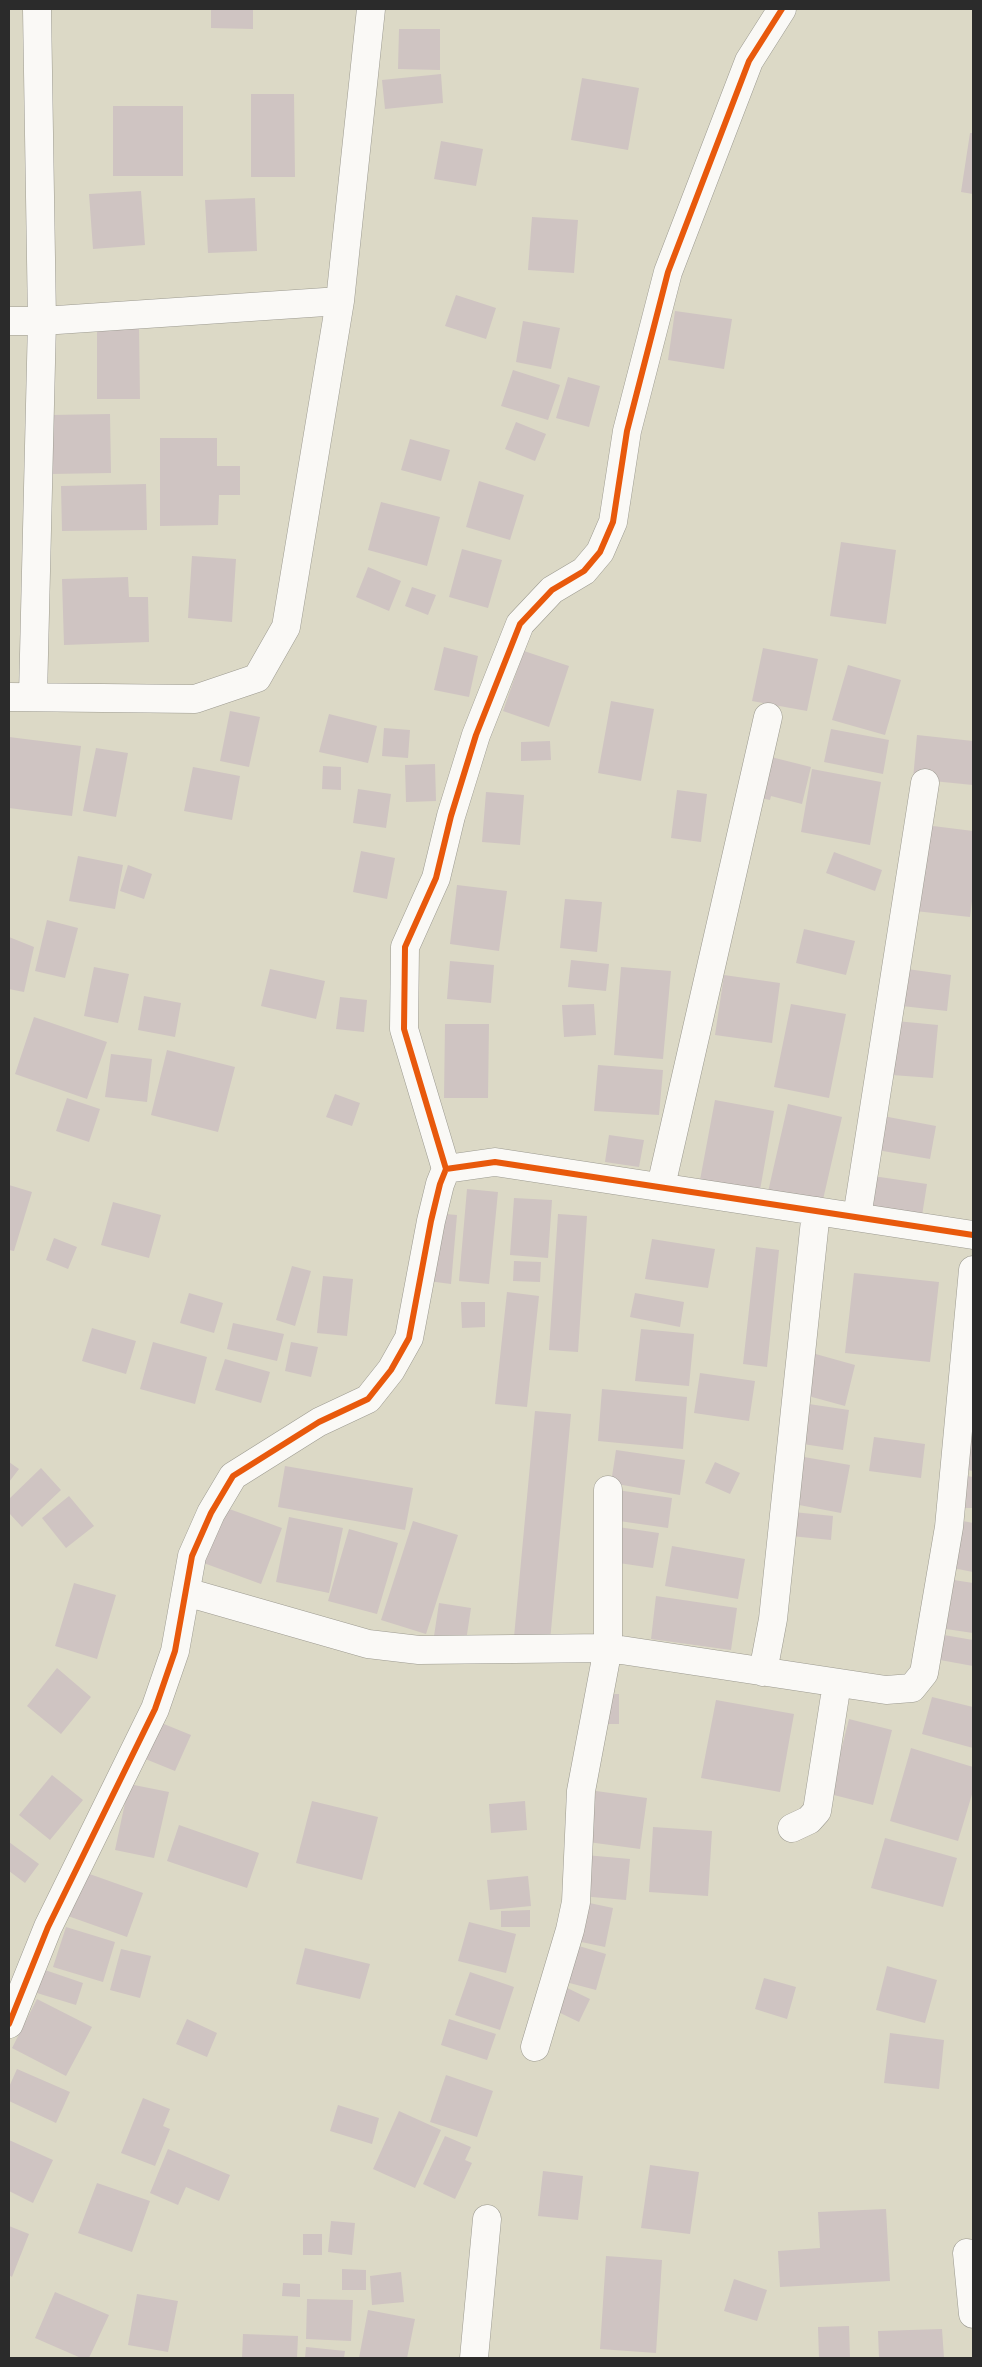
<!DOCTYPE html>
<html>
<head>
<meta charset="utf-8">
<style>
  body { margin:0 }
  #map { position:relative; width:982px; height:2367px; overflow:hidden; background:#dcd9c6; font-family:"IM FELL English",serif }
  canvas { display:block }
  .frame { position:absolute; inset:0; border:10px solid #2b2b2b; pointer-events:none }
</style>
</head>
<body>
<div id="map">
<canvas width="982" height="2367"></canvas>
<div class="frame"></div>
</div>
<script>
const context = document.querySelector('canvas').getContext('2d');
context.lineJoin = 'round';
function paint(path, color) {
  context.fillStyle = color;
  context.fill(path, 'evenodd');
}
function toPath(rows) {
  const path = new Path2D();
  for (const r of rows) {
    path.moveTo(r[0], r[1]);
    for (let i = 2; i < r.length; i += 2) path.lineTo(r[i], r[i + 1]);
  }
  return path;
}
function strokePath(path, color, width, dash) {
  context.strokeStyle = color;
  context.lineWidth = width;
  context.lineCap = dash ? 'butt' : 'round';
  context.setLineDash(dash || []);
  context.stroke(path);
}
paint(toPath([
  [211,9,253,9,253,29,211,28],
  [399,29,440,29,440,70,398,69],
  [441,74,443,103,385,109,382,80],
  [582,78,639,88,628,150,571,140],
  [251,94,294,94,295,177,251,177],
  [113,106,183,106,183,176,113,176],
  [970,133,973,133,973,194,961,192],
  [441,141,483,149,476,186,434,179],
  [141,191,145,245,93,249,89,194],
  [255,198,257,251,208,253,205,200],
  [532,217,578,220,574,273,528,270],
  [456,295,496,308,486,339,445,326],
  [675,311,732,319,724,369,668,360],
  [523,321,560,328,551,369,516,362],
  [97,327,139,327,140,399,97,399],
  [513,370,560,385,548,420,501,406],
  [568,377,600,386,589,427,556,418],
  [110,414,111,473,51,474,50,415],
  [516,422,546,434,535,461,505,449],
  [160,438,217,438,217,466,240,466,240,495,219,495,218,525,160,526],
  [410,439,450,450,441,481,401,470],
  [479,481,524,495,510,540,466,527],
  [146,484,147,530,62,531,61,486],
  [381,502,440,517,427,566,368,550],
  [841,542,896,550,886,624,830,616],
  [462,549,502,560,488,608,449,597],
  [192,556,236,559,232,622,188,618],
  [368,567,401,581,389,611,356,597],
  [128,577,129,597,148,597,149,642,64,645,62,579],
  [412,587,436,595,428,615,405,606],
  [444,647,478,656,469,697,434,690],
  [763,648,818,659,807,711,752,701],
  [524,651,569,666,549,727,503,711],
  [848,665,901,680,885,735,832,720],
  [611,701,654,709,641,781,598,773],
  [230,711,260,717,249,767,220,761],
  [329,714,377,726,368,763,319,752],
  [384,728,410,730,408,758,382,756],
  [831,729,889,740,883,774,824,762],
  [917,735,973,741,973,785,913,779],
  [9,737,81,746,72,816,9,808],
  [550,741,551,760,521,761,521,742],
  [96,748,128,753,116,817,83,811],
  [767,756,811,767,802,804,771,796,770,800,756,797],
  [435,764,436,801,406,802,405,765],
  [323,766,341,767,341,790,322,789],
  [193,767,240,776,232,820,184,811],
  [812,769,881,782,870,845,801,832],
  [358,789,391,794,386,828,353,823],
  [677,790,707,794,701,842,671,838],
  [486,792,524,795,520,845,482,842],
  [925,825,973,831,973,893,970,917,915,911],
  [361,851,395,858,387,899,353,892],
  [834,852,882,870,875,891,826,873],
  [78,856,123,865,115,909,69,901],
  [128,865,152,874,144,899,120,891],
  [457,885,507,891,499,951,450,944],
  [565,899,602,902,597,952,560,948],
  [47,920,78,928,65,978,35,971],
  [804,929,855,941,846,975,796,963],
  [9,937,34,947,24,992,9,989],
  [571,960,609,964,606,991,568,987],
  [450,961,494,965,491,1003,447,999],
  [94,967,129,974,118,1023,84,1016],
  [621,967,671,971,663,1059,614,1055],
  [270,969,325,981,316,1019,261,1006],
  [907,969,951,975,947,1011,902,1006],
  [724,975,780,983,772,1043,715,1035],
  [144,996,181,1003,175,1037,138,1030],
  [340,997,367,1000,364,1032,336,1029],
  [594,1004,596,1035,564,1037,562,1005],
  [791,1004,846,1014,829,1098,774,1087],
  [34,1017,107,1042,87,1099,15,1074],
  [896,1021,938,1025,933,1078,892,1075],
  [445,1024,489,1024,488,1098,444,1098],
  [167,1050,235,1067,218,1132,151,1115],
  [111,1054,152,1059,147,1102,105,1097],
  [598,1065,663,1070,659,1115,594,1111],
  [335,1094,360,1103,352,1126,326,1117],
  [67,1098,100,1109,89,1142,56,1131],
  [715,1100,774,1111,760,1190,700,1180],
  [788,1104,842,1117,822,1204,768,1192],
  [883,1116,936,1126,930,1159,877,1150],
  [609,1135,644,1140,639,1167,605,1162],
  [873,1176,927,1184,921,1222,867,1214],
  [9,1185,32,1192,14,1251,9,1250],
  [467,1189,498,1192,489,1284,459,1281],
  [514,1198,552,1200,548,1258,510,1255],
  [113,1202,161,1215,149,1258,101,1245],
  [434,1213,457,1215,451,1284,428,1281],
  [558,1214,587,1216,578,1352,549,1350],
  [54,1238,77,1247,68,1269,46,1260],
  [652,1239,715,1249,708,1288,645,1279],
  [756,1247,779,1250,767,1367,743,1364],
  [514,1261,541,1262,540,1282,513,1281],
  [292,1266,311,1271,295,1326,276,1320],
  [854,1273,939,1282,930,1362,845,1353],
  [323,1276,353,1279,347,1336,317,1333],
  [507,1292,539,1296,527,1407,495,1404],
  [189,1293,223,1303,214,1333,180,1323],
  [635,1293,684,1302,680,1327,630,1317],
  [461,1302,485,1302,485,1327,462,1328],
  [233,1323,284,1334,277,1361,227,1349],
  [92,1328,136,1341,126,1374,82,1361],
  [641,1329,694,1334,689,1386,635,1381],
  [153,1342,207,1357,195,1404,140,1389],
  [291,1342,318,1347,311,1377,285,1371],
  [812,1353,855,1365,845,1406,801,1394],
  [225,1359,270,1372,261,1403,215,1390],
  [700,1373,755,1381,749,1421,694,1413],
  [602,1389,687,1397,683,1449,598,1441],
  [802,1403,849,1410,843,1450,796,1443],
  [535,1411,571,1414,550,1641,514,1637],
  [968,1432,973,1433,973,1471,963,1469],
  [874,1437,925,1444,921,1478,869,1471],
  [616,1450,685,1460,680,1495,611,1483],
  [804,1457,850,1465,841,1513,794,1504],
  [9,1462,19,1469,9,1482],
  [715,1462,740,1473,730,1494,705,1483],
  [285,1466,413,1488,405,1530,278,1507],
  [41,1468,61,1490,22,1527,9,1513,9,1499],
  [967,1476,973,1477,973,1508,965,1508],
  [617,1490,672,1498,668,1528,612,1520],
  [69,1496,94,1526,66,1548,42,1518],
  [221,1506,282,1528,261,1584,201,1562],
  [793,1512,833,1516,831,1540,791,1536],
  [289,1517,343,1528,329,1593,276,1582],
  [958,1520,973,1523,973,1572,948,1567],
  [413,1521,458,1535,426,1634,381,1620],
  [618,1527,659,1533,653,1568,612,1562],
  [349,1529,398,1543,377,1614,328,1601],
  [672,1546,745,1559,738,1599,665,1586],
  [954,1580,973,1583,973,1633,946,1629],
  [74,1583,116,1595,97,1659,55,1646],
  [656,1596,737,1608,731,1650,651,1639],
  [439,1603,471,1608,466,1641,434,1636],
  [944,1635,973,1640,973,1666,940,1660],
  [57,1668,91,1697,61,1734,27,1706],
  [603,1694,619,1694,619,1724,602,1724],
  [932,1697,973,1707,973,1748,922,1734],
  [716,1700,794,1714,780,1792,701,1778],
  [849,1719,892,1730,873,1805,830,1794],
  [159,1722,191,1735,175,1771,143,1758],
  [911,1748,973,1767,973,1791,958,1841,890,1821],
  [52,1775,83,1800,50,1840,19,1815],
  [129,1784,169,1792,154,1858,115,1850],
  [596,1791,647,1798,640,1849,588,1842],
  [312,1801,378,1817,362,1880,296,1863],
  [525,1801,527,1830,491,1833,489,1804],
  [179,1825,259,1853,247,1888,167,1861],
  [653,1827,712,1831,708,1896,649,1892],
  [885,1838,957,1858,943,1907,871,1888],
  [9,1842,39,1864,25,1883,9,1871],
  [585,1855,630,1859,626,1900,581,1896],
  [84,1872,143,1893,127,1937,68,1916],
  [528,1876,531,1906,490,1910,487,1880],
  [580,1901,613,1908,605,1947,572,1940],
  [530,1910,530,1927,501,1927,501,1911],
  [469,1922,516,1934,506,1973,458,1961],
  [66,1927,115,1942,103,1982,53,1967],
  [572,1944,606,1954,596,1990,562,1981],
  [305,1948,370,1964,360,1999,296,1984],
  [121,1949,151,1956,140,1998,110,1990],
  [887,1966,937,1980,925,2023,876,2010],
  [45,1970,83,1983,76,2005,37,1993],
  [470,1972,514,1987,500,2030,455,2015],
  [764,1978,796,1987,787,2019,755,2009],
  [563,1986,590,1999,579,2022,552,2009],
  [37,1999,92,2027,66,2076,12,2048],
  [187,2019,217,2033,207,2057,176,2044],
  [449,2019,496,2034,487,2060,441,2045],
  [890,2033,944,2040,939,2089,884,2083],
  [17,2069,70,2092,56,2123,9,2101,9,2087],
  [446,2075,493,2091,477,2137,430,2122],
  [143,2098,170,2109,163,2126,170,2129,155,2166,121,2153],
  [338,2105,379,2118,372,2144,330,2131],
  [399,2111,441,2130,415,2188,373,2169],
  [445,2136,471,2147,465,2160,472,2163,455,2199,423,2184],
  [9,2140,53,2160,33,2203,9,2191],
  [168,2149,230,2175,219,2201,186,2187,178,2205,150,2193],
  [650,2165,699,2172,690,2234,641,2228],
  [543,2171,583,2176,578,2220,538,2216],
  [97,2183,150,2201,132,2252,78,2233],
  [886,2209,890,2281,780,2287,778,2251,820,2248,818,2212],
  [331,2221,355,2223,352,2255,328,2252],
  [9,2226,29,2234,12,2277,9,2275],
  [303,2234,322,2234,322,2255,303,2255],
  [606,2256,662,2260,656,2353,600,2349],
  [342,2269,366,2270,366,2290,342,2290],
  [401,2272,404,2302,372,2305,370,2276],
  [734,2279,767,2290,757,2321,724,2311],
  [283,2283,300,2284,300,2297,282,2296],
  [55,2292,109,2315,89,2358,81,2358,35,2338],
  [137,2294,178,2301,168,2352,128,2345],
  [307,2299,353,2300,351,2341,306,2339],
  [368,2310,415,2319,407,2358,359,2358],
  [849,2326,850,2358,819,2358,818,2327],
  [942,2329,944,2358,879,2358,878,2331],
  [243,2334,298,2336,297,2358,242,2358],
  [306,2347,345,2351,344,2358,305,2358]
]), '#cfc4c2');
const minor = toPath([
  [9,321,42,321,340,301],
  [33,696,42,321,37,9],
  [9,697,195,699,257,678,286,627,340,301,371,9],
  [446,1169,404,1029,405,947,436,878,451,816,476,735,520,624,552,590,584,571,600,552,613,522,627,431,668,272,749,61,782,9],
  [661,1186,768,717],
  [857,1217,925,783],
  [186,1592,368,1644,419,1650,608,1648,886,1690,912,1688,924,1673,949,1527,973,1270],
  [763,1672,773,1619,816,1211],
  [792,1828,809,1820,817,1811,837,1683],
  [9,2024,48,1927,155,1709,175,1651,192,1556,211,1513,233,1476,319,1422,368,1399,391,1370,409,1338,431,1221,440,1184,446,1169,495,1162,973,1235],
  [535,2047,570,1930,576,1902,581,1791,608,1648,608,1490],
  [967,2253,973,2314],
  [474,2358,487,2219]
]);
strokePath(minor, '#9c9a90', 29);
strokePath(minor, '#faf9f6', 28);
strokePath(toPath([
  [446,1169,404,1029,405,947,436,878,451,816,476,735,520,624,552,590,584,571,600,552,613,522,627,431,668,272,749,61,782,9],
  [9,2024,48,1927,155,1709,175,1651,192,1556,211,1513,233,1476,319,1422,368,1399,391,1370,409,1338,431,1221,440,1184,446,1169,495,1162,973,1235]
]), '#e8590c', 6);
</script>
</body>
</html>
